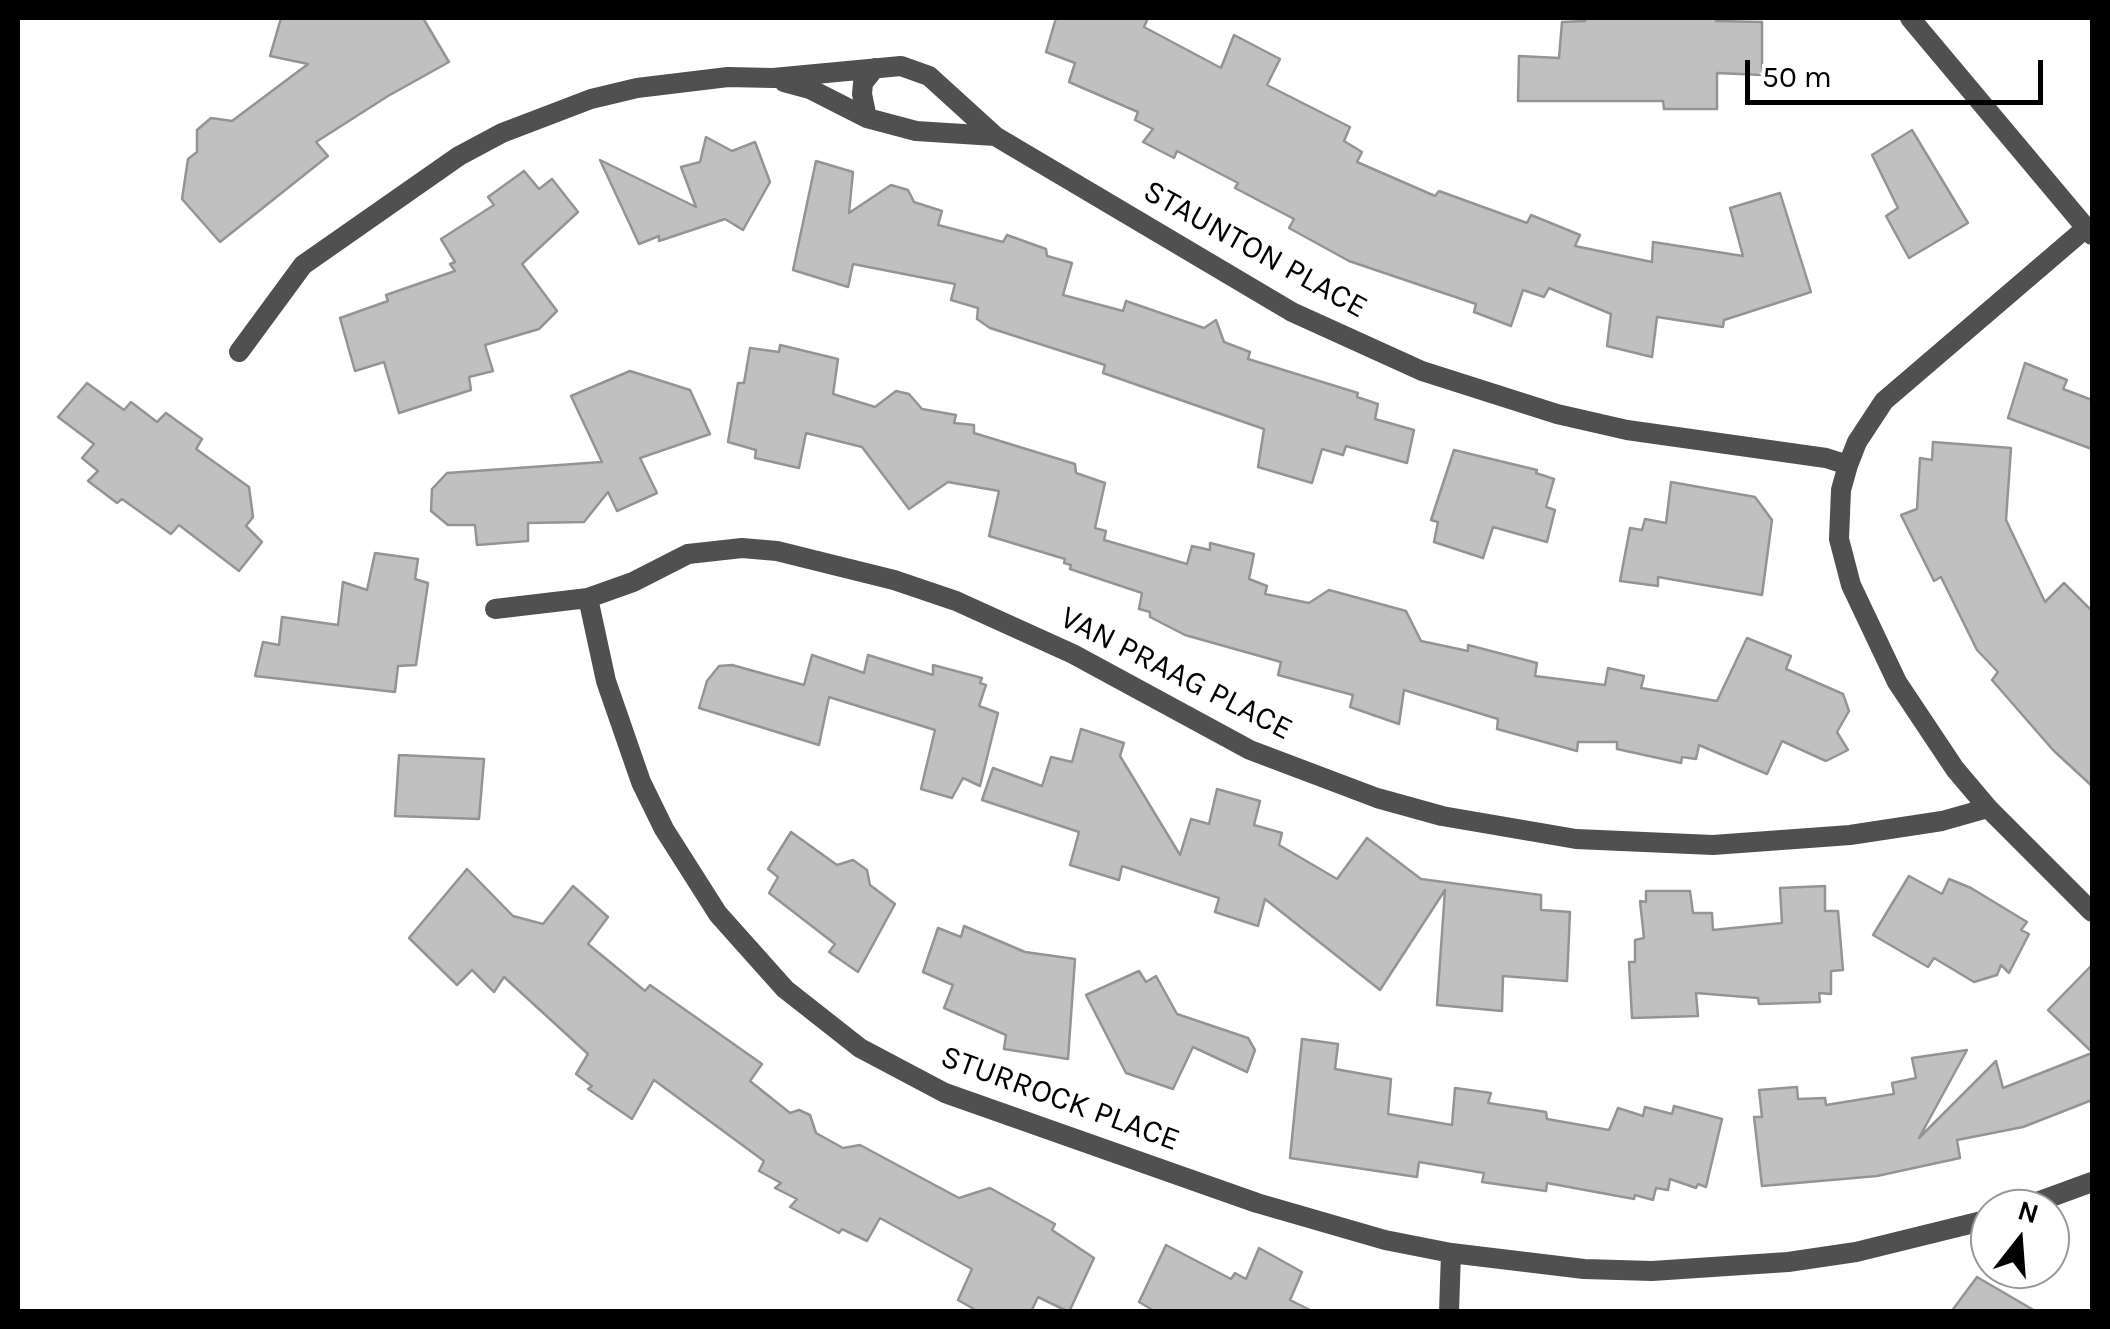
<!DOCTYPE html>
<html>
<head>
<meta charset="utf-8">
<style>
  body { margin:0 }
  #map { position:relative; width:2110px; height:1329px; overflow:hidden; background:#fff; font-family:Karla,sans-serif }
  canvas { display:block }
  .frame { position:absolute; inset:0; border:20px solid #000; pointer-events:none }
  .north { position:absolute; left:1970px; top:1189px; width:100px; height:100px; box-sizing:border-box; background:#fff; border:2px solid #999; border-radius:50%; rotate:17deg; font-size:28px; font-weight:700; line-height:40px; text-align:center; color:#000 }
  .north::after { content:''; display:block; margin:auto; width:35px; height:45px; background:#000; clip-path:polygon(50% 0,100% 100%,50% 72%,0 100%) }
  .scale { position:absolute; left:1745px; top:60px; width:298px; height:45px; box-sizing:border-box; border:5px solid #000; border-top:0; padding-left:12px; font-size:30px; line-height:35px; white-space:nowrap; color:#000; -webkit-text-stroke:8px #fff; paint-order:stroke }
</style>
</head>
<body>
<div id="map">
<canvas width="2110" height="1329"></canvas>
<div class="frame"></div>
<div class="north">N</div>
<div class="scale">50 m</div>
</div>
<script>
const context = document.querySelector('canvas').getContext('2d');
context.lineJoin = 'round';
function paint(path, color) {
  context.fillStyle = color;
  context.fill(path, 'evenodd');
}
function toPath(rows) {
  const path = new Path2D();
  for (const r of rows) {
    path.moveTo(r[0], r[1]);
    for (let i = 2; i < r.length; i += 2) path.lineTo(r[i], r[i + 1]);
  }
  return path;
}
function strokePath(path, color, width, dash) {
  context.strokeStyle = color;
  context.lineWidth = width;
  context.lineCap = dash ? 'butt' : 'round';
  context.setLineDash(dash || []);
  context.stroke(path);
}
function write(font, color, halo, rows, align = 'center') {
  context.font = font + ' Karla,sans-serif';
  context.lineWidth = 8;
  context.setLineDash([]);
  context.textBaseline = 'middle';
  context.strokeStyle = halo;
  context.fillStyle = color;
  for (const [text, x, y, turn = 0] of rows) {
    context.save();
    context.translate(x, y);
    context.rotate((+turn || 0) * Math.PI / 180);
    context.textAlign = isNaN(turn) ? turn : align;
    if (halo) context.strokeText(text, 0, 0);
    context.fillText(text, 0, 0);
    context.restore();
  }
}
const building = toPath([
  [281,18,423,18,449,62,388,96,316,142,328,156,220,242,182,199,188,159,197,152,197,130,211,118,232,121,308,64,270,56,281,18],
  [1056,18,1148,18,1144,27,1221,68,1234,35,1280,59,1267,85,1350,127,1344,141,1362,152,1357,162,1435,196,1439,191,1527,223,1531,215,1580,235,1575,246,1652,262,1653,242,1743,256,1730,208,1780,193,1811,292,1724,320,1723,327,1657,317,1652,357,1607,346,1611,314,1549,288,1544,297,1523,290,1511,326,1474,312,1476,304,1349,261,1289,228,1294,219,1235,188,1238,183,1177,151,1174,158,1143,142,1153,129,1135,120,1138,112,1069,82,1075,63,1046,52,1056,18],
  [1585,18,1716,18,1716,21,1762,22,1762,75,1717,73,1717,109,1664,109,1663,101,1518,101,1519,56,1559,58,1562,22,1585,21,1585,18],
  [1912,130,1968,223,1909,258,1886,216,1898,208,1872,155,1912,130],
  [706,137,732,151,755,142,770,182,743,230,725,219,659,241,659,236,639,244,600,160,696,207,681,167,700,162,706,137],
  [816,161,853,172,849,213,891,185,908,190,914,202,942,211,938,225,1003,242,1007,235,1046,249,1047,256,1072,263,1063,295,1123,311,1126,301,1204,328,1216,320,1224,342,1250,352,1248,359,1358,393,1357,397,1378,404,1375,419,1414,430,1407,463,1346,446,1343,455,1322,449,1312,483,1258,467,1264,429,1103,373,1105,365,990,328,977,319,978,308,951,300,955,284,853,264,848,287,793,270,816,161],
  [524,171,539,189,552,179,578,212,522,264,557,311,539,329,485,345,493,371,469,377,471,390,399,413,384,362,355,371,340,318,388,301,386,295,455,271,450,264,455,262,441,239,494,205,488,197,524,171],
  [780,345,838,359,833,394,875,407,896,391,909,394,922,409,956,415,954,423,974,425,974,433,1075,464,1076,473,1105,483,1095,528,1106,531,1104,540,1187,564,1192,546,1210,550,1210,543,1254,554,1249,579,1267,586,1265,594,1309,603,1329,590,1406,611,1421,641,1468,651,1468,645,1537,663,1535,676,1605,685,1608,668,1644,676,1641,688,1717,701,1747,638,1791,656,1786,669,1843,694,1849,711,1837,732,1848,750,1826,761,1782,741,1767,774,1699,745,1696,759,1682,757,1681,763,1617,749,1617,742,1578,742,1577,751,1497,729,1498,719,1404,690,1399,724,1350,707,1353,695,1278,675,1281,662,1185,635,1150,617,1150,612,1139,609,1142,593,1070,569,1071,565,1064,563,1065,559,989,536,999,491,948,482,909,509,862,447,806,433,799,468,755,458,756,450,728,442,738,383,744,383,750,348,779,352,780,345],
  [2025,363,2067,380,2063,389,2092,400,2092,449,2008,418,2025,363],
  [630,371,690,390,710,434,640,458,657,493,617,511,608,492,584,522,528,523,528,541,477,545,475,525,448,525,431,511,432,489,447,473,602,462,571,396,630,371],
  [87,383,124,410,131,402,157,422,166,413,202,439,196,449,249,487,253,517,246,526,262,542,239,571,179,525,171,534,122,499,117,503,88,481,98,471,82,458,94,444,58,417,87,383],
  [1933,442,2011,448,2006,520,2045,602,2064,583,2092,611,2092,786,2053,750,1992,680,1998,672,1977,650,1941,577,1934,581,1901,515,1917,509,1920,458,1932,460,1933,442],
  [1454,450,1537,470,1536,473,1554,479,1546,507,1555,510,1547,542,1493,527,1483,558,1434,542,1438,522,1431,520,1454,450],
  [1671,482,1755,497,1772,520,1762,595,1658,577,1658,586,1620,581,1630,528,1642,530,1645,519,1666,523,1671,482],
  [375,553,418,559,415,579,428,583,416,665,398,666,395,692,255,676,263,642,279,645,282,617,338,625,343,582,367,590,375,553],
  [812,655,864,673,868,655,933,675,933,665,982,678,980,683,986,685,979,706,998,713,980,786,963,778,952,798,921,789,935,730,829,697,819,745,699,708,707,681,719,666,732,665,804,685,812,655],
  [1081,729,1124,743,1120,756,1180,855,1191,819,1209,824,1217,789,1260,801,1254,825,1282,833,1279,845,1337,879,1367,838,1421,879,1541,895,1541,910,1570,912,1567,981,1503,976,1502,1011,1437,1005,1445,890,1380,990,1265,899,1258,926,1215,912,1219,898,1122,866,1119,880,1070,865,1079,832,982,800,993,768,1042,786,1051,757,1072,762,1081,729],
  [399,755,484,759,479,819,395,816,399,755],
  [791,832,837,865,853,860,867,870,870,885,895,904,858,972,829,952,835,944,769,893,778,877,768,869,791,832],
  [467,869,513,916,543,924,573,886,608,917,588,944,645,991,650,985,762,1064,750,1081,790,1113,799,1110,810,1115,816,1133,843,1148,860,1145,959,1198,990,1188,1055,1224,1052,1230,1094,1258,1069,1312,1038,1297,1031,1312,979,1312,958,1300,972,1269,880,1218,867,1241,842,1229,839,1233,790,1207,797,1199,775,1188,781,1183,759,1171,764,1161,654,1080,632,1119,588,1089,592,1086,576,1074,588,1054,504,977,494,992,472,970,457,985,409,938,467,869],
  [1909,876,1942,894,1949,879,1971,888,2027,922,2021,930,2029,934,2009,973,2001,965,1997,975,1974,982,1934,958,1928,967,1873,935,1909,876],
  [1825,886,1825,911,1838,911,1843,970,1831,971,1831,994,1819,993,1820,1002,1759,1004,1758,998,1696,993,1698,1016,1632,1018,1629,962,1635,962,1635,940,1644,938,1640,901,1646,902,1646,891,1690,891,1693,913,1712,913,1713,930,1782,923,1780,888,1825,886],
  [964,926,1025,952,1075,959,1068,1059,1004,1049,1006,1035,944,1008,953,985,923,972,938,928,961,937,964,926],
  [2092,965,2092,1052,2048,1010,2092,965],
  [1139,971,1146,982,1156,976,1177,1014,1248,1038,1255,1050,1247,1072,1193,1047,1173,1089,1126,1073,1086,995,1139,971],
  [1302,1039,1338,1044,1335,1069,1391,1079,1388,1114,1452,1125,1455,1088,1491,1093,1488,1103,1546,1112,1547,1119,1609,1130,1618,1108,1643,1116,1645,1107,1672,1114,1674,1106,1722,1119,1706,1187,1698,1184,1696,1188,1670,1179,1668,1190,1656,1188,1653,1200,1635,1195,1634,1199,1547,1183,1546,1191,1482,1182,1484,1173,1419,1162,1417,1177,1290,1158,1302,1039],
  [1967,1050,1919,1138,1996,1061,2003,1088,2092,1053,2092,1100,2023,1127,1957,1140,1960,1158,1877,1176,1762,1186,1754,1117,1762,1117,1759,1090,1797,1087,1798,1099,1825,1098,1826,1105,1894,1094,1892,1083,1916,1078,1912,1058,1967,1050],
  [1166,1245,1231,1279,1235,1273,1246,1279,1259,1248,1302,1272,1290,1300,1314,1312,1156,1312,1139,1302,1166,1245],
  [1977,1277,2037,1312,1951,1312,1977,1277]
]);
paint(building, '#c0c0c0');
strokePath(building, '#949494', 2.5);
strokePath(toPath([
  [784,82,810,89,867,118,916,131,995,136],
  [867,118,862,94,863,83,875,68],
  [2086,228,1884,401,1857,442,1848,465,1841,490,1839,539,1851,585,1897,682,1955,769,1988,808,2092,912],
  [239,352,303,265,459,156,502,133,591,99,637,88,728,77,773,78,901,66,929,76,995,136,1292,312,1422,371,1557,414,1627,430,1826,458,1848,465],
  [588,598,606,681,641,782,664,829,718,914,785,989,860,1048,945,1093,1257,1203,1385,1240,1451,1253,1584,1269,1652,1271,1788,1262,1856,1252,1990,1219],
  [495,609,588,598,633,582,688,554,742,548,777,551,894,580,956,601,1073,654,1250,750,1377,798,1442,816,1576,839,1713,845,1850,835,1942,821,1988,808],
  [2018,1209,2092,1182],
  [1449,1312,1451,1253]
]), '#505050', 20);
strokePath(toPath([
  [1910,18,2092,235]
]), '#505050', 20);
write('32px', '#000', '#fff', [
  ["STAUNTON PLACE",1255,250,29],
  ["VAN PRAAG PLACE",1176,674,27],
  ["STURROCK PLACE",1060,1099,20]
]);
</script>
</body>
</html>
